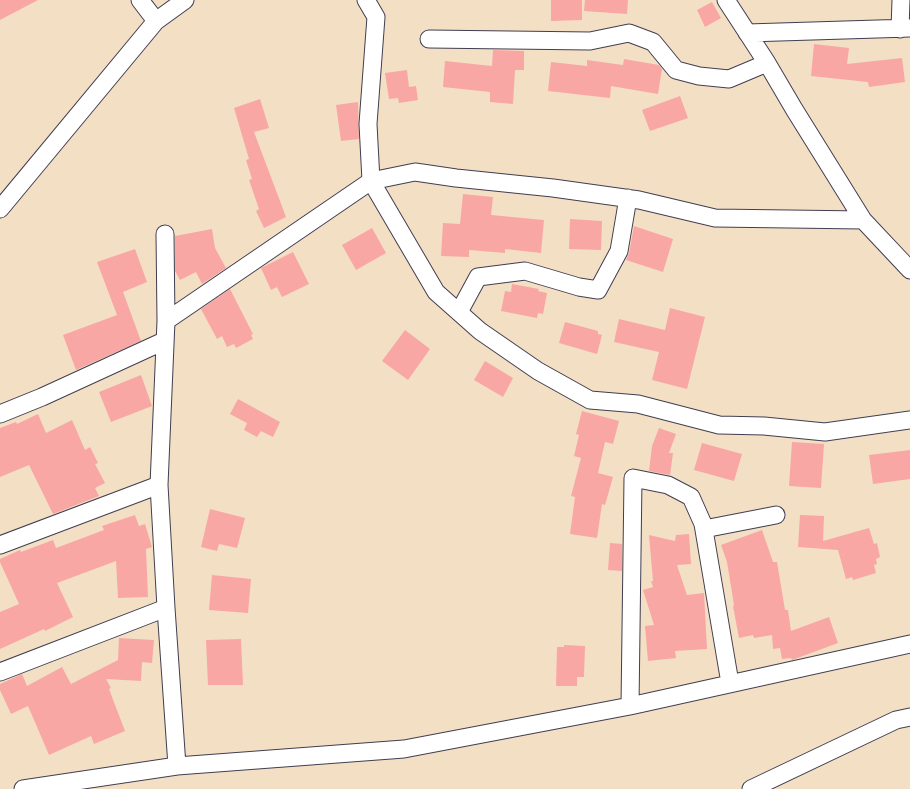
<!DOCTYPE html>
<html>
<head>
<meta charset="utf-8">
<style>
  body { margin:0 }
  canvas { display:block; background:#f3dfc4 }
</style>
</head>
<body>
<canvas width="910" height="789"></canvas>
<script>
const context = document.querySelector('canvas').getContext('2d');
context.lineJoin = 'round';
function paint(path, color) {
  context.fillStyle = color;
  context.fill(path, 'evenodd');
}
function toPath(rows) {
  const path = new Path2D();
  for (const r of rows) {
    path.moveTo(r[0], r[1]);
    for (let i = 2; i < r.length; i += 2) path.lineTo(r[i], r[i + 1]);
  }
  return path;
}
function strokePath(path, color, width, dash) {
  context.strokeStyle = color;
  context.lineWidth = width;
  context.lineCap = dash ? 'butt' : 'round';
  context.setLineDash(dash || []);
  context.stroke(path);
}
paint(toPath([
  [0,0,38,0,0,20],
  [551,0,582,0,582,20,551,21],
  [585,0,628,0,627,14,584,11],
  [712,2,721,18,705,27,697,10],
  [814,44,849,48,847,64,902,58,905,82,869,87,868,82,811,76],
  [493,50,524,51,524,70,515,70,513,104,490,102,490,92,443,87,445,61,492,66],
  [624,59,659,65,662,69,658,94,611,86,610,98,548,91,551,62,587,66,587,60,623,65],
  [407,70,409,87,416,86,418,100,399,103,398,98,389,99,385,73],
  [680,96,688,118,650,131,642,110],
  [260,99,269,128,254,132,286,217,264,228,256,211,259,209,249,180,252,179,246,160,249,159,234,108],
  [358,102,359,139,341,141,336,105],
  [463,194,493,197,491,215,544,220,541,253,505,249,505,253,469,250,469,257,441,256,443,223,460,224],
  [570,219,602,221,601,250,569,249],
  [634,226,673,239,663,272,626,260,629,253],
  [372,228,386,253,356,270,342,245],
  [212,229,215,248,226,268,202,284,196,272,180,280,175,271,175,236],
  [135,249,147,282,123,292,141,341,76,370,63,335,117,315,97,262],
  [293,252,309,284,282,297,277,287,271,290,261,268],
  [512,284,539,289,538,291,547,293,543,314,538,313,537,318,501,311,505,291,511,292],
  [230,289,253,334,251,335,253,339,236,348,234,344,227,347,222,336,217,339,201,309],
  [670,308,705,317,687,389,652,380,659,352,614,342,619,319,665,330],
  [565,322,598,331,598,334,602,335,597,354,559,343],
  [405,330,430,349,408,380,382,361],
  [485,361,513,378,503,397,474,380],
  [141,375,152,406,111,422,99,392],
  [238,399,280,422,273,437,261,431,257,437,244,430,247,423,230,414],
  [582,411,619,421,613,444,605,442,598,473,613,477,605,505,602,504,597,538,570,534,575,497,571,496,581,458,574,456,579,435,576,434],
  [38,414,46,433,72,420,85,450,90,447,98,463,95,464,105,483,95,488,99,496,53,514,29,465,0,477,0,428,16,422,17,424],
  [659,428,676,434,669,453,673,453,670,475,649,471,652,446],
  [792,442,824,444,821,488,789,486],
  [702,443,742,454,734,481,694,470],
  [910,450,910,479,873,484,869,455],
  [210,509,245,518,237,548,219,544,217,551,201,547],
  [135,515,139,526,145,524,152,547,146,549,148,597,118,598,116,561,57,583,73,617,45,631,44,629,0,649,0,612,19,604,0,562,0,559,20,550,21,552,53,540,56,548,104,530,102,526],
  [800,515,824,516,823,541,869,528,874,544,877,543,880,557,876,559,877,564,874,565,876,573,853,580,852,577,846,579,838,550,798,547],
  [762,530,773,562,777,562,785,610,788,610,791,631,829,617,838,643,792,660,791,658,782,659,780,648,773,649,772,635,754,638,753,635,739,638,733,606,734,605,727,562,721,545],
  [689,534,691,564,677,565,687,595,704,593,707,649,675,651,676,658,648,661,645,626,654,625,643,590,653,587,651,581,653,581,649,535,675,541,676,535],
  [610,543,622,544,622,571,608,570],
  [212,575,251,579,248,613,209,610],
  [119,638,154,640,152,663,142,662,141,681,106,679,111,688,109,689,125,731,94,744,91,736,49,755,28,706,11,714,0,690,0,684,22,674,27,686,62,667,71,684,118,660],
  [241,639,243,685,208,685,206,640],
  [564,645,585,646,584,677,577,677,577,686,556,686,557,647,564,647]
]), '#f9a7a5');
const minor = toPath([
  [140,0,156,21],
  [366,0,376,17,368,124,371,181,436,292,480,331,538,371,590,400,638,404,719,425,764,426,825,432,910,420],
  [726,0,767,63,794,109,863,220,910,270],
  [900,29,901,0],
  [747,33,910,28],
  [429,39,590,41,629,33,653,42,676,70,699,76,729,79,767,63],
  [0,209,156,21,185,0],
  [165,234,166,321,159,485,166,608,177,766],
  [459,312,478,277,525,271,579,287,598,290,619,251,628,198],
  [166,321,371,181,415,172,456,178,553,188,639,200,715,218,863,220],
  [0,414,42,397,164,341],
  [704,529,776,515],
  [0,545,159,485],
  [0,672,166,608],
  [630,706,633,478,668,485,691,497,703,524,730,683],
  [23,789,177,766,404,749,630,706,910,644],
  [751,789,896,720,910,717]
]);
strokePath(minor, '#413e50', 19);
strokePath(minor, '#fff', 17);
</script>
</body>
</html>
